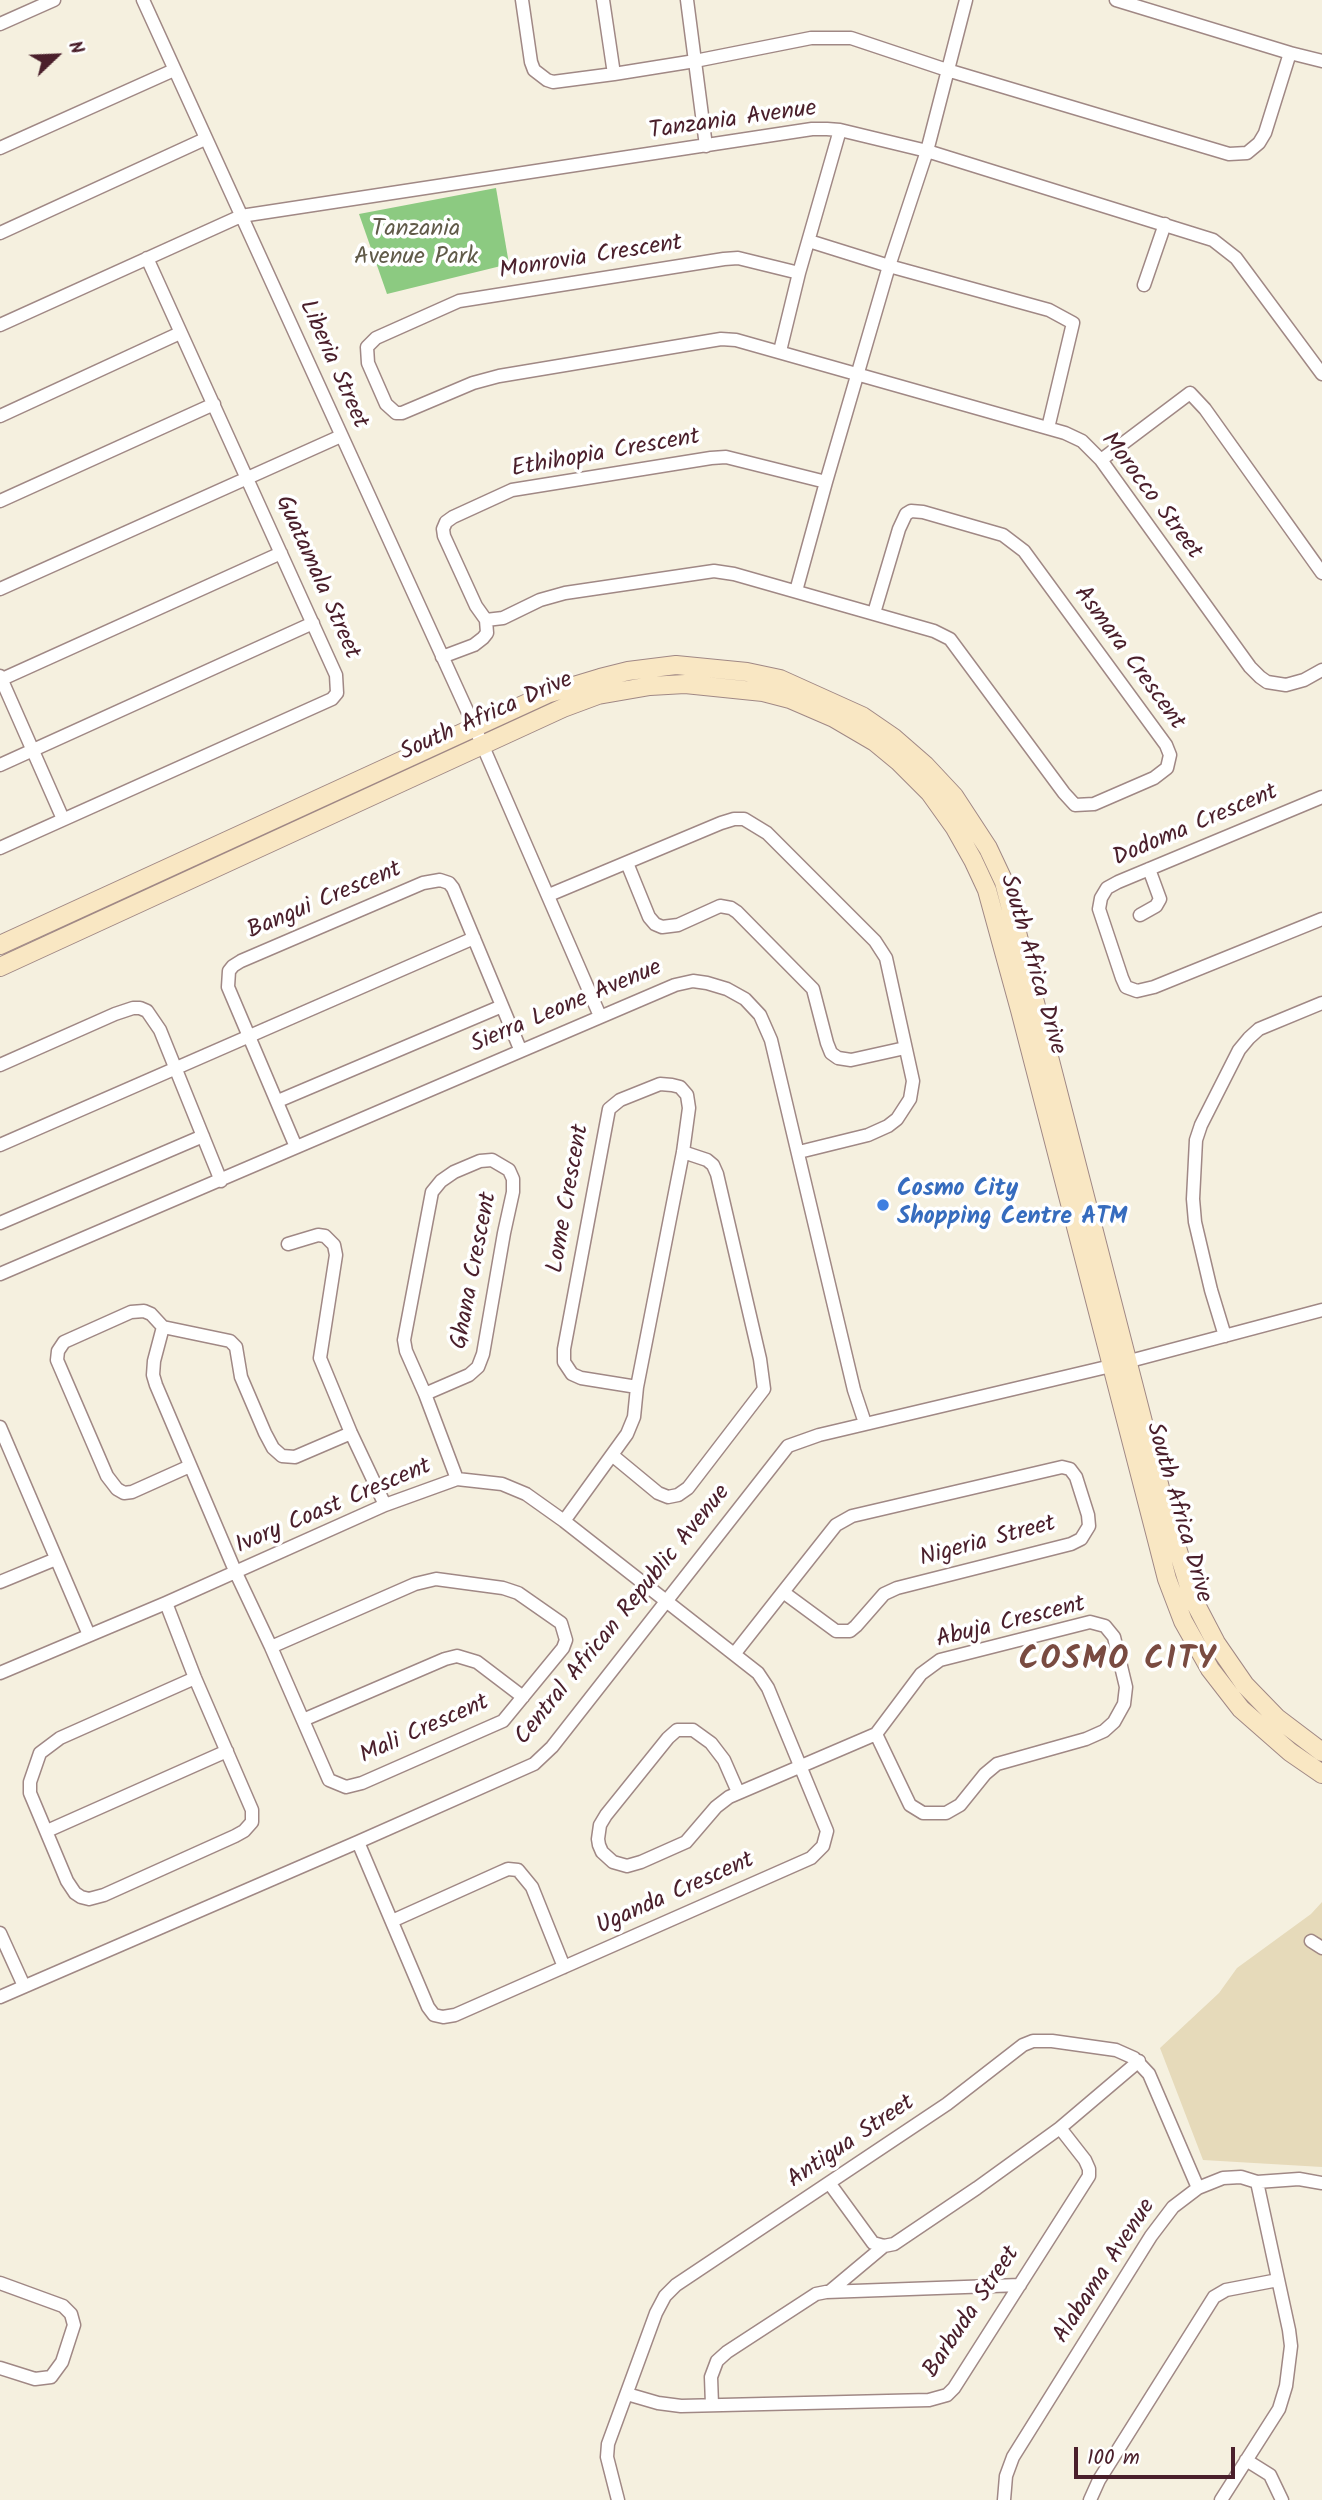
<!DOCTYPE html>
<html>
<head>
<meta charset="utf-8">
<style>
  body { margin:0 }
  #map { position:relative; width:1322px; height:2500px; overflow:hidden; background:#f5f0df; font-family:Kalam,sans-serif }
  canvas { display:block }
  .north { position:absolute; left:21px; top:21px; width:70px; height:70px; -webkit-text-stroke:5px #fff; paint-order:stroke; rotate:67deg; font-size:19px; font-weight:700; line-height:28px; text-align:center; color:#4a1f2b }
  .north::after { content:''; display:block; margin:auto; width:24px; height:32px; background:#4a1f2b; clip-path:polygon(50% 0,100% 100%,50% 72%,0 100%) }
  .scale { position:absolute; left:1074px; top:2447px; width:161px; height:32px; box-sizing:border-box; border:4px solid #4a1f2b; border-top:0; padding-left:9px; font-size:21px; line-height:24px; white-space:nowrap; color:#4a1f2b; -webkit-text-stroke:5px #fff; paint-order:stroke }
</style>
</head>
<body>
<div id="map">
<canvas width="1322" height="2500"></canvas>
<div class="north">N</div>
<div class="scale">100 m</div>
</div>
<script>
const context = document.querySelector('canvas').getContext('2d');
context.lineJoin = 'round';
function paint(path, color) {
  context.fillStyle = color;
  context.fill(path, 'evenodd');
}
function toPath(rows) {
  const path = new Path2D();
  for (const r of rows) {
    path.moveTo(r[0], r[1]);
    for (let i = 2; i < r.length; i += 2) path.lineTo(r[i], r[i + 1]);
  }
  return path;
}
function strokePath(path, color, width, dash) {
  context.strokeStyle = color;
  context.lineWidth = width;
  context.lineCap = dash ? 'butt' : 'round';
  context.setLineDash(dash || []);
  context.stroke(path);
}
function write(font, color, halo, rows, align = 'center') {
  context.font = font + ' Kalam,sans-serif';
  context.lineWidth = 7;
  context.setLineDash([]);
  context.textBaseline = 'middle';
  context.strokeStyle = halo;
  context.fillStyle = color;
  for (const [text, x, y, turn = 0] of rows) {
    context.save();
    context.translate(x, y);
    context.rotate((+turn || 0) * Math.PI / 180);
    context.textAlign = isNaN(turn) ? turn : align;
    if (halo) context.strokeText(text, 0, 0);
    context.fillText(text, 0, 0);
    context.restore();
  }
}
paint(toPath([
  [1322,1902,1322,2167,1203,2160,1160,2048,1219,1993,1237,1968,1311,1914]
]), '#e6daba');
paint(toPath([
  [496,188,509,264,387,294,359,214]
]), '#8cca81');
const street = toPath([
  [143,0,475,728,600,1016],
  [522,0,531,62,534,70,547,80,553,82,614,74,695,61,811,38,851,38,947,70,1229,154,1247,153,1259,143,1265,133,1290,53],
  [603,0,614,74],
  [687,0,706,146],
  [1116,0,1290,53,1322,61],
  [0,24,54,0],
  [0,148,174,70],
  [0,233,205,139],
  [809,241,889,266,1049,310,1073,323,1048,428],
  [799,273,738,258,724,259,459,301,376,338,367,347,368,363,386,404,396,413,402,413,473,383,499,376,721,339,736,340,1065,433,1082,441,1101,460,1250,667,1260,677,1267,682,1286,685,1304,680,1322,670],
  [1144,285,1165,224],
  [0,325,241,216,812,129,827,129,840,130,927,151,1213,240,1236,258,1322,374],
  [780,351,799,273,840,130],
  [0,416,180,333],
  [1101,460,1190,393,1205,409,1322,573],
  [0,501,214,404],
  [0,589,341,436],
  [796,591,826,482,889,266,927,151,966,0],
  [486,620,503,618,540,600,565,593,714,571,734,574,934,631,950,639,1064,793,1075,805,1094,804,1154,778,1167,768,1170,755,1166,745,1024,551,1003,535,923,512,911,511,906,514,899,529,874,613],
  [486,620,476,606,444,536,443,529,446,522,453,517,512,490,711,458,726,457,826,482],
  [442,657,474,645,483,638,487,633,486,620],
  [0,676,63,819],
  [0,680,281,553],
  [0,765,313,623],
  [1322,797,1118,882,1107,888,1101,898,1099,909,1122,978,1126,987,1137,991,1154,987,1322,919],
  [0,848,332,699,337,693,336,675,147,258],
  [627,863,649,917,655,924,662,927,678,925,720,906,731,908,737,912,813,989,827,1043,831,1053,838,1058,851,1060,905,1048],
  [549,895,721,823,734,819,744,819,767,833,875,941,886,958,913,1081,910,1099,897,1119,888,1126,868,1135,799,1152],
  [1140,915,1156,906,1160,899,1149,869],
  [0,1065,115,1014,133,1008,140,1008,147,1011,160,1030,221,1181],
  [278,1101,502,1006],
  [0,1145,474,938],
  [296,1147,228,987,229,971,233,966,241,961,423,883,440,880,449,883,453,888,520,1049],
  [0,1223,203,1136],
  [288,1244,318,1235,325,1236,334,1245,336,1255,320,1358,351,1433,385,1505],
  [0,1274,675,985,693,981,707,983,727,989,745,999,760,1015,771,1040,854,1390,865,1423],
  [163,1327,154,1361,153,1375,156,1385,236,1573,271,1647,329,1780,346,1787,362,1783,503,1721,563,1648,566,1640,561,1623,518,1593,503,1588,436,1579,415,1584,271,1647],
  [1225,1336,1211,1290,1195,1222,1193,1199,1196,1140,1201,1125,1239,1050,1249,1038,1259,1029,1322,1003],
  [425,1394,469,1375,478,1367,483,1354,504,1233,513,1192,513,1179,509,1170,492,1160,480,1161,454,1172,441,1181,432,1192,404,1340,406,1351,425,1394,457,1479],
  [0,1427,89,1635],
  [612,1455,658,1493,668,1497,678,1495,688,1488,764,1389,760,1359,717,1174,713,1165,707,1160,683,1152],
  [190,1466,132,1492,124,1493,117,1489,107,1476,57,1360,58,1351,64,1342,131,1312,144,1311,151,1314,163,1327,230,1341,236,1347,241,1377,265,1433,273,1448,282,1456,295,1457,351,1433],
  [564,1521,627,1434,634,1417,637,1387,683,1152,689,1108,687,1095,680,1087,672,1085,660,1084,620,1100,609,1109,564,1349,564,1362,572,1374,581,1378,637,1387],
  [0,1582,56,1559],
  [166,1603,195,1678,252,1810,252,1822,244,1831,235,1836,104,1895,89,1899,81,1897,75,1893,67,1881,30,1793,30,1782,40,1753,60,1738,195,1678],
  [735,1653,783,1592,836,1525,852,1516,1062,1467,1070,1469,1076,1477,1088,1515,1089,1526,1081,1539,1071,1544,897,1588,884,1594,856,1626,850,1631,836,1631,783,1592],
  [0,1673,166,1603,385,1505,457,1479,502,1484,526,1494,564,1521,758,1673,768,1688,827,1831,823,1846,811,1858,455,2015,443,2017,434,2015,428,2007,358,1842],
  [303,1720,445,1659,457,1656,477,1662,523,1697],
  [738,1792,724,1760,711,1743,693,1730,677,1730,668,1738,606,1815,600,1825,598,1839,599,1845,602,1852,613,1862,627,1866,641,1862,686,1842,716,1807,729,1797,876,1734,921,1674,940,1660,1090,1622,1105,1626,1114,1637,1126,1687,1124,1704,1114,1722,1104,1731,1086,1739,997,1764,985,1774,960,1805,946,1813,923,1813,910,1805,876,1734],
  [47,1831,227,1751],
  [392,1921,501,1872,508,1869,518,1870,532,1887,564,1967],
  [0,1933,24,1986],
  [1311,1941,1322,1948],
  [0,1997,358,1842,534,1764,552,1747,788,1446,819,1435,1111,1366,1322,1310],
  [830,2184,873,2243,884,2246,894,2244,977,2188,1060,2128,1139,2061],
  [0,2283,63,2306,71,2314,74,2325,62,2362,51,2377,35,2379,0,2368],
  [829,2292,884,2246],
  [627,2394,658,2403,681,2406,929,2400,947,2395,954,2388,1089,2176,1089,2169,1085,2160,1060,2128],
  [712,2405,711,2377,717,2361,727,2352,816,2294,826,2292,1020,2285],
  [1246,2460,1270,2475,1282,2500],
  [618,2500,607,2457,608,2444,656,2313,665,2296,676,2285,947,2104,1023,2045,1033,2041,1052,2041,1116,2050,1134,2058,1149,2074,1198,2188],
  [1004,2500,1006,2476,1013,2457,1151,2236,1173,2207,1198,2188,1223,2178,1241,2177,1257,2182,1299,2179,1322,2183],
  [1090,2500,1099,2480,1214,2297,1226,2290,1278,2280],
  [1221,2500,1279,2409,1286,2386,1291,2346,1289,2330,1257,2182]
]);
const secondary = toPath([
  [0,945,547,694,600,678,628,671,676,665,747,672,780,679,862,716,894,738,925,765,954,796,988,848,1004,882,1168,1519,1193,1599,1216,1643,1245,1685,1277,1718,1322,1752],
  [0,967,563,708,598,695,650,686,685,684,763,692,790,699,834,718,875,742,898,761,930,793,955,828,973,860,987,890,1020,1010,1157,1540,1167,1579,1183,1621,1210,1669,1241,1709,1290,1752,1322,1774]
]);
strokePath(street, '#a08885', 15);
strokePath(secondary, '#a08885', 20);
strokePath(street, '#fff', 12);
strokePath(secondary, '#f9e7c3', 18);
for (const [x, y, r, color] of [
  [883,1205,7,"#3f7fe0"]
]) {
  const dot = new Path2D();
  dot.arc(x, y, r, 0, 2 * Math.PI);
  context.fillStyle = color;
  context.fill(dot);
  strokePath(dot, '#fff', 2.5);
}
write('24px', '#4a1f2b', '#fff', [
  ["Tanzania Avenue",733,122,-8],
  ["Monrovia Crescent",591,259,-9],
  ["Liberia Street",332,365,66],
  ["Ethihopia Crescent",606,455,-10],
  ["Morocco Street",1150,497,53],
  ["Guatamala Street",316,578,66],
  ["Asmara Crescent",1128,659,54],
  ["South Africa Drive",487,718,-24],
  ["Dodoma Crescent",1196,827,-23],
  ["Bangui Crescent",325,902,-23],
  ["South Africa Drive",1031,965,74],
  ["Sierra Leone Avenue",567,1008,-23],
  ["Lome Crescent",570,1199,-80],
  ["Ghana Crescent",476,1271,-79],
  ["Ivory Coast Crescent",334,1508,-23],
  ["South Africa Drive",1177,1513,74],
  ["Nigeria Street",988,1543,-15],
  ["Central African Republic Avenue",624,1616,-51],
  ["Abuja Crescent",1011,1624,-14],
  ["Mali Crescent",425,1731,-24],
  ["Uganda Crescent",676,1895,-24],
  ["Antigua Street",852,2143,-34],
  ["Alabama Avenue",1106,2272,-57],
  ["Barbuda Street",973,2313,-56]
]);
write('24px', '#615b49', '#fff', [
  ["Tanzania",416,231],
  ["Avenue Park",416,259]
]);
write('bold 24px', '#366cbe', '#fff', [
  ["Cosmo City",897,1191],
  ["Shopping Centre ATM",897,1219]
], 'left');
context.letterSpacing = '2px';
write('bold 32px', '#794b41', '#fff', [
  ["COSMO CITY",1118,1663]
]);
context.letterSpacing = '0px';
</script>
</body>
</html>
